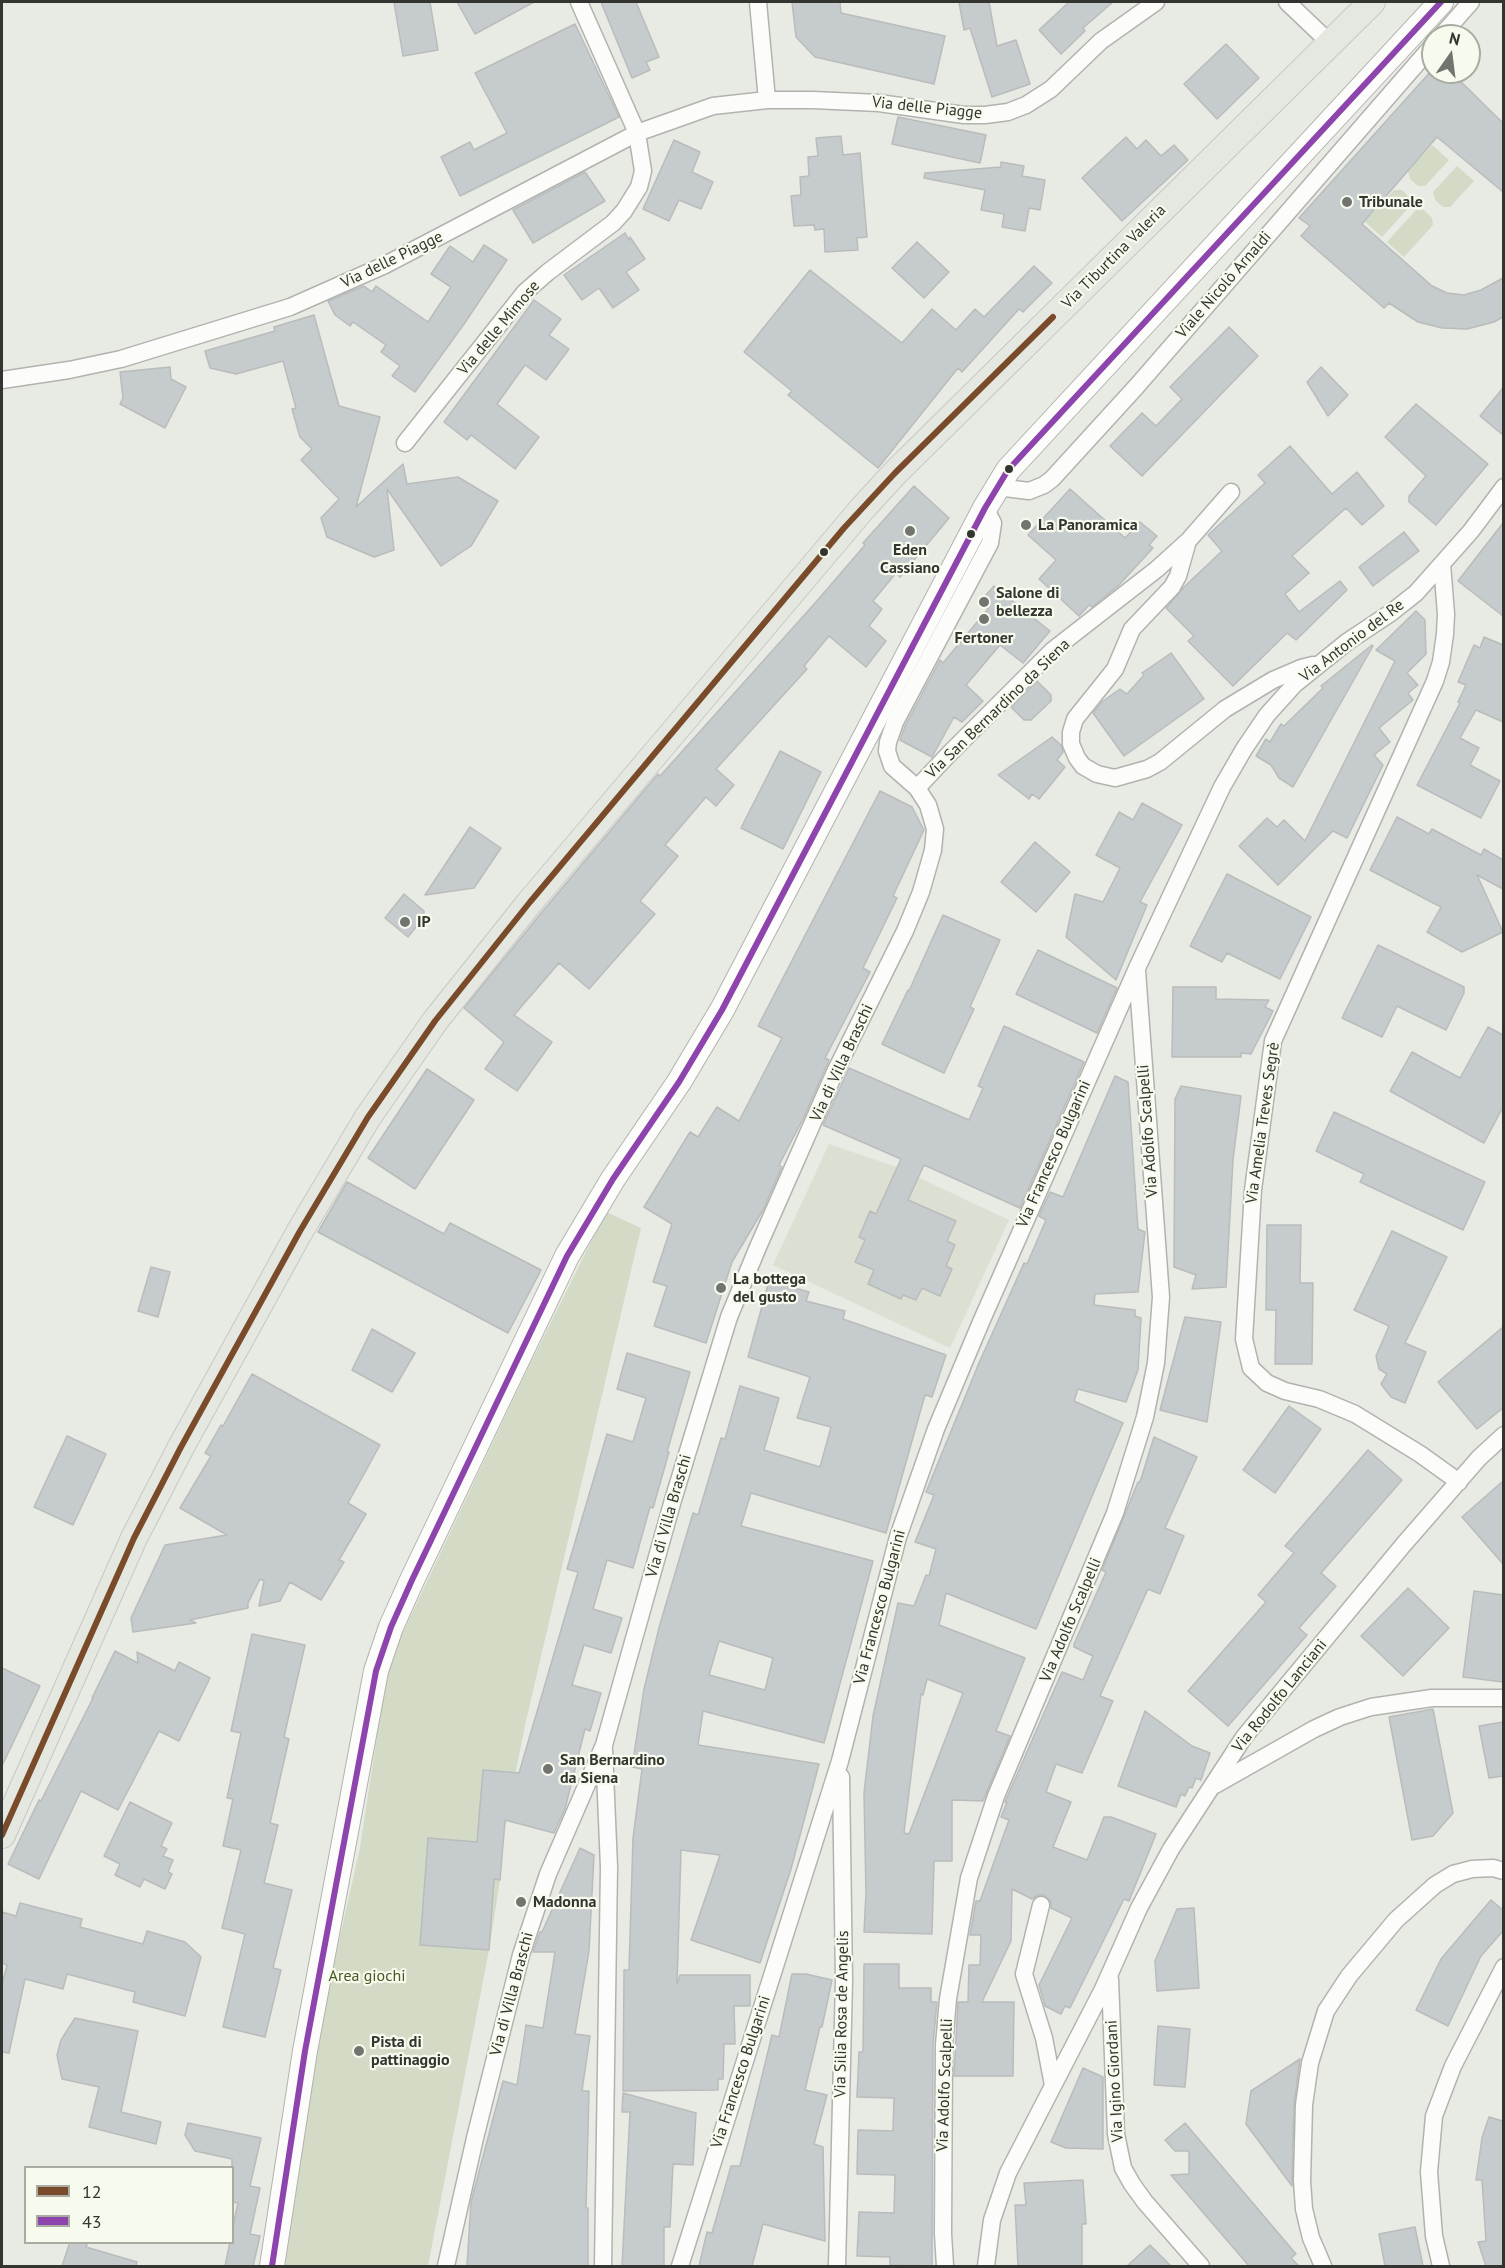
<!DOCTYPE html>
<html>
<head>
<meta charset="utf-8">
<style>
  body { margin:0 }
  #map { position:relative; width:1505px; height:2268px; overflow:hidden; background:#e8eae4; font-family:"PT Sans",sans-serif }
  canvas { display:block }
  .frame { position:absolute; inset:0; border:3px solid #333530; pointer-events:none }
  .legend { position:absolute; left:24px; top:2166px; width:210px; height:78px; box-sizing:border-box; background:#f6fbed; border:2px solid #a8aca1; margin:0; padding:8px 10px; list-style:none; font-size:18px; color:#333530 }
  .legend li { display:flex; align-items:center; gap:12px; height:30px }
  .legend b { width:30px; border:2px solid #a8aca1 }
  .north { position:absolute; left:1421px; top:24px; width:60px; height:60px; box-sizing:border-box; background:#f6fbed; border:2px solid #a8aca1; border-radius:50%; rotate:14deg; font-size:16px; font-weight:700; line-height:24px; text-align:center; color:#333530 }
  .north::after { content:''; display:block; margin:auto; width:21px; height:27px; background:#72746f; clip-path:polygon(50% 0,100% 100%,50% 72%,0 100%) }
</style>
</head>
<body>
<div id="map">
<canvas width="1505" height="2268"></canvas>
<div class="frame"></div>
<ul class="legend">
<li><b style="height:8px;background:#7a4b2a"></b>12</li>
<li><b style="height:8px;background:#8e44ad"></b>43</li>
</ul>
<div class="north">N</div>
</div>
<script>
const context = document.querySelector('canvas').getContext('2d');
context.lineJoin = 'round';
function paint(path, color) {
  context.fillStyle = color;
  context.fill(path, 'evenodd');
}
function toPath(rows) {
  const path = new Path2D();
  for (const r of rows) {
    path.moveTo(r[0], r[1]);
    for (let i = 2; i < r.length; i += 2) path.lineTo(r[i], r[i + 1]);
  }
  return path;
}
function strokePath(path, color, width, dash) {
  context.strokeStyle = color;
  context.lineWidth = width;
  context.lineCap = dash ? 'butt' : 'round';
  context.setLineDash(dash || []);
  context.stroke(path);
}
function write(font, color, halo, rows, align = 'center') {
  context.font = font + ' "PT Sans",sans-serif';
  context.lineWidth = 4.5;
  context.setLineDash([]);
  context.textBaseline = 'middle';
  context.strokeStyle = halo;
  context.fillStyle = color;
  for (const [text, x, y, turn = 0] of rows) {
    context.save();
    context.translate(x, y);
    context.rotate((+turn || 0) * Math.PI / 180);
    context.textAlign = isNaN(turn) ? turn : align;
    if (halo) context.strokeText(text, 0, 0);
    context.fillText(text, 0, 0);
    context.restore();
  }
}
paint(toPath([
  [829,1144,894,1166,1009,1220,950,1348,773,1265]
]), '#dbe0d2');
paint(toPath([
  [1432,145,1449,160,1425,186,1418,186,1410,179,1408,171],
  [1457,166,1474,181,1450,207,1443,207,1435,200,1433,192],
  [1394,190,1402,190,1410,198,1411,205,1382,237,1365,222],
  [1416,210,1424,210,1432,218,1433,225,1404,257,1387,242],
  [606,1212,641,1228,525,1725,506,1821,500,1880,489,1950,428,2266,285,2266,324,2008,360,1848,388,1664,529,1366]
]), '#d3dac6');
const building = toPath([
  [394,2,430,2,438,50,403,56,394,2],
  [457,2,534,2,475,34,457,2],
  [601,2,636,2,659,57,646,62,650,70,632,78,601,2],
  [792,2,840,2,841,13,945,36,934,84,815,57,796,37,792,2],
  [959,2,989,2,997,46,1016,40,1030,84,992,97,970,28,964,30,959,2],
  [1069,2,1113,2,1083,28,1085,31,1061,54,1039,30,1069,2],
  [575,24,619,117,460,196,441,157,470,142,474,150,507,133,475,73,575,24],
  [1226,44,1259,78,1217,119,1184,84,1226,44],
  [1432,70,1443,80,1451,72,1503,123,1503,192,1437,137,1362,224,1432,286,1447,293,1464,295,1481,290,1503,278,1503,317,1494,322,1467,329,1442,328,1418,322,1389,303,1384,308,1301,236,1310,226,1299,218,1432,70],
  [898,117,986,135,980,163,892,144,898,117],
  [841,136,843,155,860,153,867,237,857,238,858,250,825,252,824,229,815,230,814,225,794,226,791,196,801,195,800,177,809,176,808,157,818,156,816,138,841,136],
  [1126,137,1137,149,1146,140,1161,156,1174,145,1188,160,1122,221,1082,178,1126,137],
  [674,140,700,152,692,172,713,182,701,209,679,200,669,221,643,209,674,140],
  [1001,162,1024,166,1022,176,1045,180,1040,210,1029,208,1025,231,1002,227,1004,214,981,210,985,190,924,178,925,173,1001,167,1001,162],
  [585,172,605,201,533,243,513,210,585,172],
  [625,233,629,240,630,237,645,259,626,272,639,290,613,308,599,288,582,300,564,275,625,233],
  [917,242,949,272,924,298,892,268,917,242],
  [484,245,507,260,464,324,415,392,392,376,400,366,381,352,386,345,353,322,350,326,335,315,328,301,364,286,372,292,376,286,428,322,451,287,431,274,450,246,473,262,484,245],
  [1034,266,1052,283,1023,312,1019,309,962,372,958,368,878,468,788,395,792,391,744,352,810,270,902,343,932,309,956,330,975,309,984,317,1034,266],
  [534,300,561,319,549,335,569,349,546,380,525,365,497,404,539,437,515,469,471,435,467,440,444,422,534,300],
  [314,315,339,406,380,417,356,507,403,464,407,484,458,477,498,501,471,546,441,566,387,489,394,550,374,557,327,537,321,518,339,499,301,460,312,449,300,437,292,409,296,408,283,361,236,374,210,368,205,351,275,331,274,327,314,315],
  [1229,327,1258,356,1142,476,1110,446,1142,413,1156,426,1182,399,1170,387,1229,327],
  [170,367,171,379,186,387,165,428,120,404,123,398,120,372,170,367],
  [1321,367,1348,395,1328,416,1307,382,1321,367],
  [1503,388,1503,435,1480,416,1503,388],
  [1416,404,1488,464,1436,525,1409,502,1409,496,1426,476,1385,437,1416,404],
  [1290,446,1332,494,1357,472,1384,506,1362,525,1346,508,1292,556,1309,573,1285,594,1299,612,1340,581,1347,590,1296,640,1287,633,1233,686,1188,641,1194,636,1166,608,1183,588,1222,551,1208,535,1265,483,1258,475,1290,446],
  [914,486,949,518,900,577,896,573,873,601,882,609,869,626,886,641,866,667,829,636,804,666,807,669,716,769,734,785,716,806,706,797,665,845,678,856,640,901,655,914,589,989,559,963,514,1015,552,1042,517,1091,485,1069,504,1042,464,1008,542,912,658,774,660,776,816,602,865,545,863,543,914,486],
  [1070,489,1125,538,1140,522,1157,536,1149,545,1153,548,1118,586,1092,607,1089,605,1079,616,1039,579,1056,560,1028,535,1070,489],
  [1503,523,1503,616,1458,581,1503,523],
  [1404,532,1419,551,1373,586,1359,567,1404,532],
  [994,586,1050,631,1023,663,1000,645,966,685,983,701,962,722,954,717,932,757,900,740,905,726,940,660,943,663,988,609,980,602,994,586],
  [1416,611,1425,620,1426,654,1407,673,1418,685,1408,693,1413,700,1379,728,1390,742,1374,755,1383,765,1347,838,1333,831,1278,885,1239,846,1267,818,1277,827,1284,820,1305,841,1395,661,1376,650,1416,611],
  [1484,637,1503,645,1503,722,1476,710,1460,738,1479,748,1470,765,1500,781,1481,818,1417,785,1460,703,1458,702,1466,685,1458,682,1474,645,1480,648,1484,637],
  [1372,645,1373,646,1293,787,1279,778,1271,765,1256,756,1266,739,1270,742,1281,724,1284,726,1323,688,1321,686,1372,645],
  [1171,653,1204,699,1124,756,1093,713,1103,701,1120,689,1127,694,1144,675,1142,673,1171,653],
  [1037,681,1051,695,1051,701,1031,720,1024,720,1011,707,1037,681],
  [1052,737,1061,745,1063,752,1057,760,1065,767,1039,799,1032,794,1029,799,998,775,1052,737],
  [780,751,821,772,783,849,741,828,780,751],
  [880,791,912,807,924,830,893,896,897,898,863,968,870,972,825,1058,829,1060,804,1117,779,1165,782,1167,763,1210,732,1262,706,1343,654,1326,667,1286,653,1282,672,1224,644,1207,690,1132,698,1137,717,1107,739,1121,782,1038,758,1026,880,791],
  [1142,803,1182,825,1140,902,1147,905,1116,980,1066,937,1075,894,1103,902,1120,868,1096,855,1119,812,1133,820,1142,803],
  [1397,817,1429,834,1432,829,1481,855,1484,849,1503,860,1503,889,1477,875,1503,932,1462,952,1427,932,1441,907,1370,870,1397,817],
  [470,827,501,848,474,888,425,895,470,827],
  [1035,842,1070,872,1036,912,1001,882,1035,842],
  [1227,874,1311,917,1280,979,1227,953,1222,962,1190,946,1227,874],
  [404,894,424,911,424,917,408,937,385,918,404,894],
  [943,915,1000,940,970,1007,974,1009,944,1073,882,1044,908,990,909,991,943,915],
  [1378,945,1464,987,1464,993,1446,1030,1397,1006,1382,1037,1342,1018,1378,945],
  [1038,950,1117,988,1097,1033,1016,994,1038,950],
  [1173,987,1216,987,1216,999,1269,1000,1265,1007,1273,1011,1251,1054,1241,1053,1241,1057,1172,1057,1173,987],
  [1004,1026,1084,1062,1020,1208,924,1165,908,1200,956,1221,947,1241,955,1245,946,1266,952,1269,940,1296,922,1288,916,1300,903,1295,901,1299,868,1284,874,1270,855,1262,865,1240,859,1237,870,1211,876,1214,901,1159,823,1125,849,1068,969,1120,983,1088,978,1086,1004,1026],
  [1488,1027,1503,1035,1503,1107,1484,1143,1390,1091,1412,1052,1460,1078,1488,1027],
  [427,1069,474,1100,415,1189,368,1158,427,1069],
  [1115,1076,1128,1082,1138,1229,1145,1232,1138,1292,1095,1294,1094,1305,1135,1310,1135,1316,1141,1318,1138,1370,1126,1402,1078,1389,1074,1401,1123,1423,1036,1629,946,1593,939,1625,1025,1658,996,1731,1010,1736,983,1801,952,1800,952,1861,934,1861,932,1934,864,1932,866,1893,864,1793,873,1716,898,1603,914,1606,926,1575,929,1576,936,1549,915,1542,934,1495,926,1492,979,1363,1024,1263,1027,1264,1046,1220,1039,1216,1050,1192,1063,1197,1115,1076],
  [927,1679,963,1693,909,1834,904,1833,921,1694,923,1695,927,1679],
  [1181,1086,1241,1096,1233,1160,1226,1287,1192,1289,1196,1275,1174,1267,1175,1099,1181,1086],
  [1334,1112,1485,1182,1463,1230,1360,1182,1364,1174,1316,1151,1334,1112],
  [347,1182,444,1234,450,1223,541,1270,508,1333,318,1232,347,1182],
  [1267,1225,1301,1225,1300,1283,1313,1283,1312,1364,1275,1364,1276,1310,1266,1310,1267,1225],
  [1392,1231,1447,1257,1405,1343,1426,1352,1405,1403,1391,1397,1381,1384,1387,1374,1379,1369,1376,1356,1389,1326,1354,1310,1392,1231],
  [151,1267,170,1272,158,1317,138,1311,151,1267],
  [769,1281,809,1292,806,1301,845,1311,843,1319,946,1355,932,1397,925,1395,886,1533,751,1493,741,1526,873,1561,824,1743,703,1711,698,1745,819,1764,791,1869,760,1963,691,1940,720,1855,681,1850,677,1984,680,1975,750,1975,750,2006,734,2006,735,2044,724,2044,723,2079,718,2079,718,2090,623,2091,624,1970,629,1970,633,1838,642,1769,632,1767,644,1689,660,1624,693,1513,698,1515,721,1438,725,1439,740,1386,779,1398,764,1450,820,1467,831,1427,797,1418,810,1377,748,1357,769,1281],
  [719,1641,773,1658,765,1690,709,1675,719,1641],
  [1185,1317,1221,1322,1207,1422,1160,1410,1185,1317],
  [1503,1327,1503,1408,1477,1429,1438,1382,1503,1327],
  [372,1329,415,1353,392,1392,352,1370,372,1329],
  [627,1353,690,1372,667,1452,669,1452,653,1508,650,1507,633,1568,607,1560,593,1609,622,1618,611,1653,584,1645,572,1685,601,1693,590,1731,585,1729,565,1809,554,1833,505,1820,500,1880,494,1879,489,1950,420,1945,428,1838,477,1842,483,1770,519,1773,578,1572,567,1569,607,1434,633,1442,646,1398,617,1389,627,1353],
  [252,1374,380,1445,348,1503,366,1514,339,1560,344,1562,321,1600,290,1582,280,1601,259,1606,264,1581,260,1579,248,1603,248,1608,190,1620,196,1623,133,1632,131,1618,165,1545,227,1535,180,1508,211,1456,205,1453,221,1425,223,1426,252,1374],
  [1289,1406,1321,1429,1275,1493,1243,1470,1289,1406],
  [67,1436,106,1454,73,1525,34,1507,67,1436],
  [1154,1437,1197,1457,1165,1528,1184,1536,1160,1594,1148,1589,1100,1696,1113,1701,1082,1773,1056,1764,1046,1792,1071,1802,1053,1847,1087,1860,1104,1817,1111,1817,1156,1834,1129,1901,1124,1899,1070,2008,1065,2006,1061,2014,1045,2006,1039,1985,1072,1918,1051,1908,1051,1902,1044,1895,1038,1895,1032,1899,1012,1889,1011,1941,982,2002,1014,2002,1013,2076,954,2076,958,2002,968,2002,969,1965,980,1965,981,1935,970,1935,976,1901,980,1901,1009,1820,1001,1817,1007,1802,1005,1802,1062,1672,1083,1680,1093,1656,1074,1647,1074,1644,1106,1572,1102,1570,1138,1482,1140,1482,1154,1437],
  [1368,1450,1402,1480,1321,1573,1336,1586,1299,1628,1307,1635,1228,1726,1188,1691,1266,1602,1258,1595,1294,1553,1285,1546,1368,1450],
  [1503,1481,1503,1564,1462,1517,1503,1481],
  [1408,1588,1449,1628,1403,1676,1361,1636,1408,1588],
  [1474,1591,1503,1595,1503,1682,1463,1677,1474,1591],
  [252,1634,305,1645,284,1737,289,1739,270,1823,278,1825,264,1883,292,1890,273,1968,281,1970,265,2037,223,2027,245,1934,222,1928,241,1850,223,1846,233,1799,227,1798,241,1733,231,1731,252,1634],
  [115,1651,138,1663,137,1652,175,1671,179,1662,210,1678,179,1741,159,1731,118,1810,81,1791,39,1879,8,1864,39,1800,41,1801,93,1698,92,1698,115,1651],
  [2,1668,40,1686,2,1766,2,1668],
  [1433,1709,1453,1813,1433,1836,1412,1840,1389,1717,1433,1709],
  [1145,1711,1192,1746,1210,1753,1201,1780,1196,1778,1192,1788,1189,1787,1185,1796,1181,1794,1176,1807,1118,1786,1145,1711],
  [1503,1722,1503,1776,1489,1778,1479,1726,1503,1722],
  [130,1802,172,1823,161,1846,167,1849,163,1856,173,1860,168,1872,172,1874,165,1889,144,1879,140,1887,115,1875,120,1864,104,1856,130,1802],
  [580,1848,594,1855,589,1951,575,2034,590,2036,582,2091,589,2091,586,2208,588,2208,588,2266,467,2266,471,2202,503,2081,517,2085,526,2025,543,2028,555,1952,533,1952,540,1932,542,1932,580,1848],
  [1491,1900,1503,1910,1503,1931,1481,1956,1448,2026,1416,2010,1441,1959,1491,1900],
  [20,1903,82,1919,80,1927,143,1944,147,1931,185,1942,201,1957,185,2016,133,2002,135,1992,67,1974,63,1989,25,1979,9,2053,2,2052,2,1985,7,1965,2,1963,2,1912,16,1916,20,1903],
  [1194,1908,1199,1988,1157,1991,1155,1961,1177,1909,1194,1908],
  [864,1964,899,1964,899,1988,931,1988,931,2002,937,2002,933,2045,932,2266,890,2265,890,2257,857,2256,859,2212,894,2213,895,2175,857,2174,858,2130,893,2131,894,2098,857,2097,859,2052,863,2052,864,1964],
  [792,1974,806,1974,832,1980,822,2027,820,2027,805,2090,827,2095,814,2144,823,2147,825,2241,763,2224,752,2266,699,2266,707,2232,712,2233,731,2166,740,2166,772,2035,779,2037,792,1974],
  [75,2018,138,2031,121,2112,161,2122,156,2144,89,2127,99,2087,62,2079,57,2055,61,2040,75,2018],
  [1158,2026,1190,2029,1185,2087,1154,2085,1158,2026],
  [1300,2059,1294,2105,1292,2186,1246,2124,1251,2091,1300,2059],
  [1083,2068,1103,2077,1103,2149,1066,2148,1051,2142,1083,2068],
  [623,2093,696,2113,693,2165,673,2164,670,2227,664,2227,664,2266,622,2266,630,2112,622,2112,623,2093],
  [1489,2117,1503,2121,1503,2266,1486,2266,1478,2242,1486,2241,1482,2180,1476,2180,1482,2138,1489,2117],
  [188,2123,261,2138,250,2186,260,2188,250,2234,260,2236,253,2266,225,2266,230,2242,232,2242,232,2230,238,2203,232,2202,232,2159,195,2151,185,2135,188,2123],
  [1185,2123,1296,2254,1291,2258,1299,2266,1249,2266,1171,2175,1189,2174,1189,2151,1175,2151,1165,2140,1185,2123],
  [1083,2180,1086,2224,1082,2224,1082,2266,1018,2266,1015,2205,1026,2205,1024,2183,1083,2180],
  [1415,2227,1423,2266,1385,2266,1379,2234,1415,2227],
  [70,2242,88,2242,86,2247,137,2262,136,2266,62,2266,70,2242],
  [1150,2245,1171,2266,1127,2266,1150,2245]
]);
paint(building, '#c6cbcd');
strokePath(building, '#b9bcbb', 1.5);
const street = toPath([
  [758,2,767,100],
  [1287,2,1330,43],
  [1441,36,1471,2],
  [2,380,69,370,121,359,290,307,385,265,637,133,713,106,767,100,813,100,879,103,964,115,985,115,1008,112,1026,105,1051,89,1101,41,1156,2],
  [405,443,525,292,548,272,613,223,624,211,639,187,643,171,637,133,579,2],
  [997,487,1029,491,1044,485,1052,479,1136,387,1433,45],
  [985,508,993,523,990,543,895,722,888,742,887,751,892,766,917,788,949,754,1053,650,1157,569,1188,541,1178,576,1172,587,1132,629,1115,669,1075,719,1071,732,1071,744,1077,758,1083,766,1097,774,1115,778,1147,769,1160,762,1225,709,1273,680,1301,668,1313,665],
  [1188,541,1231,492],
  [1442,564,1446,614,1445,634,1441,662,1435,681,1273,1041,1253,1190,1244,1339,1251,1368,1267,1383,1285,1391,1319,1399,1355,1414,1420,1454,1459,1482],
  [1215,1785,1314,1729,1340,1717,1371,1707,1432,1698,1504,1698],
  [1041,1905,1024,1974,1044,2038,1053,2085],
  [1110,1979,1116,2134,1123,2168,1132,2184,1145,2202,1201,2266],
  [446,2266,475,2138,521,1955,548,1874,604,1745,673,1500,729,1317,758,1247,835,1072,905,931,921,892,933,850,935,829,928,805,917,788],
  [603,2266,609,1867,604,1749],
  [680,2266,840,1761,898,1537,936,1429,981,1322,1137,968,1222,787,1244,749,1267,715,1295,684,1347,642,1392,612,1416,593,1471,531,1504,487],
  [837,2266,844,1980,841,1777],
  [945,2266,943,2234,944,2045,948,1999,969,1878,996,1796,1115,1513,1145,1417,1156,1363,1161,1297,1137,971],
  [986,2266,992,2220,1008,2173,1103,1989,1139,1908,1171,1849,1244,1737,1404,1544,1479,1458,1504,1435],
  [1323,2266,1311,2238,1304,2209,1302,2181,1304,2105,1310,2063,1326,2011,1349,1976,1396,1920,1435,1885,1453,1874,1472,1869,1493,1868,1504,1871],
  [1441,2266,1434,2236,1429,2172,1434,2116,1453,2066,1504,1967]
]);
const secondary = toPath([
  [272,2266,305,2051,376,1671,391,1627,412,1580,567,1256,613,1179,679,1082,722,1010,985,508,1008,470,1441,2]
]);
const primary = toPath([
  [2,1835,134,1538,181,1447,300,1231,368,1117,435,1021,530,902,862,509,895,473,1372,2]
]);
strokePath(street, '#b2b3ae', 19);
strokePath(secondary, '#b2b3ae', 26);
strokePath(primary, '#c6c8c4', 28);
strokePath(street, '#fcfcfb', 16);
strokePath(secondary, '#fcfcfb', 24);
strokePath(primary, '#e5e7e1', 26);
strokePath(toPath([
  [2,1835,134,1538,181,1447,300,1231,368,1117,435,1021,530,902,844,528,895,473,1053,317]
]), '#7a4b2a', 6);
strokePath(toPath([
  [272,2266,305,2051,376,1671,391,1627,412,1580,567,1256,613,1179,679,1082,722,1010,985,508,1008,470,1441,2]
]), '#8e44ad', 6);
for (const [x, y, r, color] of [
  [1347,202,6,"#72746f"],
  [1009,469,5,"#333530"],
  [1026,525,6,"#72746f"],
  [910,531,6,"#72746f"],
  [971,534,5,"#333530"],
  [824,552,5,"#333530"],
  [984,602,6,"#72746f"],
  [984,619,6,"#72746f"],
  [405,922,6,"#72746f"],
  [721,1288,6,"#72746f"],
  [548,1769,6,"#72746f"],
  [521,1902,6,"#72746f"],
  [359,2051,6,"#72746f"]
]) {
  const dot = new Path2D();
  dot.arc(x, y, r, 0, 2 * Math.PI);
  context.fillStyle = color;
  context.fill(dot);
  strokePath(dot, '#f6fbed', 2);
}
write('16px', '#333530', '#f6fbed', [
  ["Via delle Piagge",927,108,6],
  ["Via Tiburtina Valeria",1114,257,-45],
  ["Via delle Piagge",392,260,-26],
  ["Viale Nicolò Arnaldi",1224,285,-49],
  ["Via delle Mimose",499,328,-50],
  ["Via Antonio del Re",1352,641,-37],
  ["Via San Bernardino da Siena",998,709,-44],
  ["Via di Villa Braschi",842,1063,-65],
  ["Via Amelia Treves Segrè",1263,1123,-82],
  ["Via Adolfo Scalpelli",1148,1131,-94],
  ["Via Francesco Bulgarini",1054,1154,-66],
  ["Via di Villa Braschi",669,1516,-74],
  ["Via Francesco Bulgarini",880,1607,-75],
  ["Via Adolfo Scalpelli",1071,1620,-67],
  ["Via Rodolfo Lanciani",1280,1696,-51],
  ["Via di Villa Braschi",512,1994,-75],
  ["Via Silia Rosa de Angelis",842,2014,-89],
  ["Via Francesco Bulgarini",741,2072,-72],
  ["Via Igino Giordani",1115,2081,-93],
  ["Via Adolfo Scalpelli",945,2085,-88]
]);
write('bold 16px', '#333530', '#f6fbed', [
  ["Tribunale",1359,202],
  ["La Panoramica",1038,525],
  ["Eden",910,550,"center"],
  ["Cassiano",910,568,"center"],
  ["Salone di",996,593],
  ["bellezza",996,611],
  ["Fertoner",984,638,"center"],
  ["IP",417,922],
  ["La bottega",733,1279],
  ["del gusto",733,1297],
  ["San Bernardino",560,1760],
  ["da Siena",560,1778],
  ["Madonna",533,1902],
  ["Pista di",371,2042],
  ["pattinaggio",371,2060]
], 'left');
write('16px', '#495825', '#f6fbed', [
  ["Area giochi",367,1976]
]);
</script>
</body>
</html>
